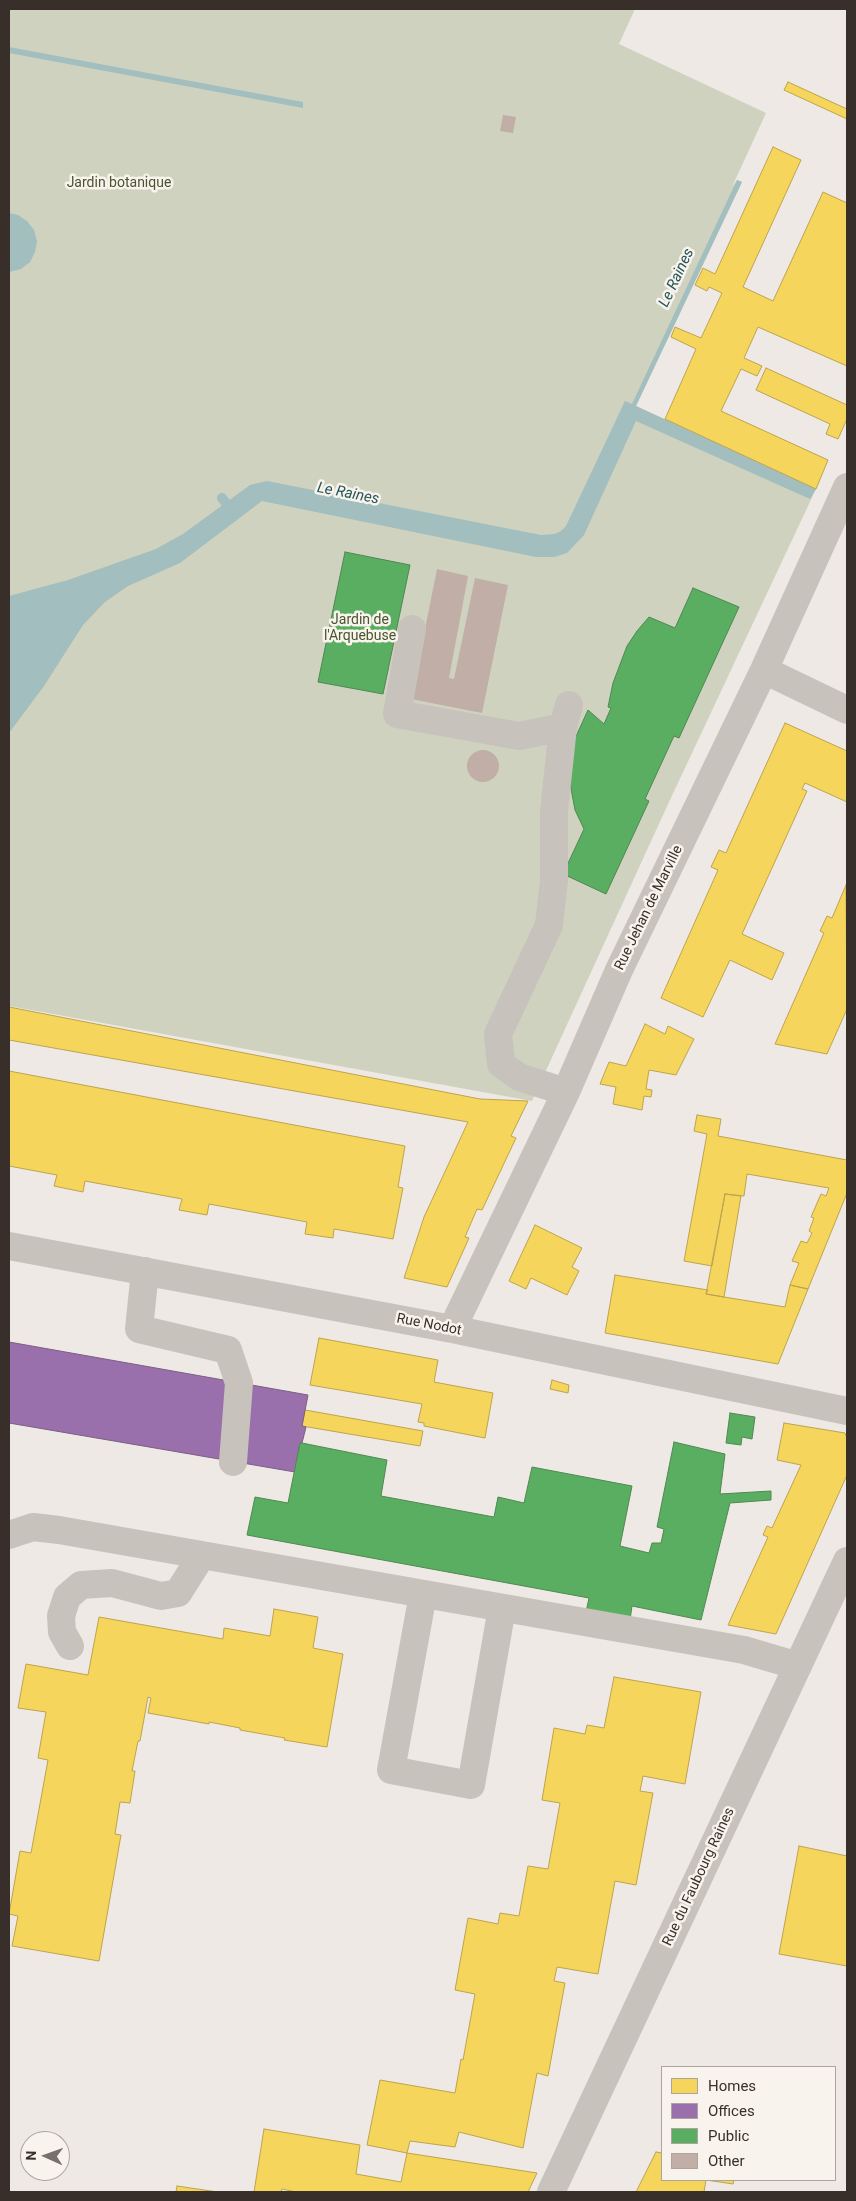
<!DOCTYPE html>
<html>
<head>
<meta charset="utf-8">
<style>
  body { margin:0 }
  #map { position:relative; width:856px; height:2201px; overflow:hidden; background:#eee9e4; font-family:Roboto,sans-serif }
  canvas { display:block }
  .frame { position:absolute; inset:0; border:10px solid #382f2b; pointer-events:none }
  .legend { position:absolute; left:661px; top:2066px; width:175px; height:115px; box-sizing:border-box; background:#f9f3ed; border:1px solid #aca59f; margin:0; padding:6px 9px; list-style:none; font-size:15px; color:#382f2b }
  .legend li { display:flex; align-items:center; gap:10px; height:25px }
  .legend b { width:25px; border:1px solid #aca59f }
  .north { position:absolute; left:20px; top:2131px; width:50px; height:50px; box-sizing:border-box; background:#f9f3ed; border:1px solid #aca59f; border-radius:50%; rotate:272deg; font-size:14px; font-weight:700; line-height:20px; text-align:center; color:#382f2b }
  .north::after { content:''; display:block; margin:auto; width:18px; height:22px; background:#78706c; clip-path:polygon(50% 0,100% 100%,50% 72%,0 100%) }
</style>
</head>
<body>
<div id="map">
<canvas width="856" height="2201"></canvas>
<div class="frame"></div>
<ul class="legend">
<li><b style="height:14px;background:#f6d55c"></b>Homes</li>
<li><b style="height:14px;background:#9970ab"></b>Offices</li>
<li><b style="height:14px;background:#5aae61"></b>Public</li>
<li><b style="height:14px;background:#c0aea7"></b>Other</li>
</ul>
<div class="north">N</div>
</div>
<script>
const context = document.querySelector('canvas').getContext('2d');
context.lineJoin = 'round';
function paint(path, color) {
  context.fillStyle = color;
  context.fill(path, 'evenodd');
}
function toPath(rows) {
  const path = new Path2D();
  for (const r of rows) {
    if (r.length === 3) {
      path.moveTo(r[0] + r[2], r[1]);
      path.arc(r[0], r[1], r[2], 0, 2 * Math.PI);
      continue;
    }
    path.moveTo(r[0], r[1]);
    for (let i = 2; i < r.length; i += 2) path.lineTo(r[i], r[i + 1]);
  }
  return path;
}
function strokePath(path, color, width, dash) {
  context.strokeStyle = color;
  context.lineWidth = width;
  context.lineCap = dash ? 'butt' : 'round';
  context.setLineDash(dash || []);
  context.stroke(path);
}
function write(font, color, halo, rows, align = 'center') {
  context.font = font + ' Roboto,sans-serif';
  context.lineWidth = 5;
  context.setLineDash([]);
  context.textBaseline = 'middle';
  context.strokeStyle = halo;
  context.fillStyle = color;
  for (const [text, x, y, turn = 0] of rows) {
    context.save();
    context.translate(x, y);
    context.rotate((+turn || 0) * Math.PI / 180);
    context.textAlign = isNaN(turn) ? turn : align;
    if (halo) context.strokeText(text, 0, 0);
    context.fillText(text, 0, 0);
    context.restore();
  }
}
paint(toPath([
  [9,9,635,9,619,44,766,113,732,187,737,180,742,182,636,406,816,489,669,802,532,1101,9,1006]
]), '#cfd2bf');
paint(toPath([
  [9,47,303,102,303,108,9,53],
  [737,180,742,182,636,406,816,489,810,499,636,421,584,535,567,553,554,557,536,557,262,501,180,563,128,586,105,602,83,625,44,686,9,733,9,596,68,580,156,549,183,534,250,485,267,481,541,535,555,534,561,531,566,526,625,401,632,404],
  [9,213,18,215,27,221,34,230,37,241,35,252,30,262,21,269,9,272]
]), '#a2bebe');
const homes = toPath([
  [788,82,847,109,847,119,784,90,788,82],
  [773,147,801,160,743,287,773,301,823,192,847,203,847,366,758,327,744,358,762,366,757,376,741,369,721,411,828,460,816,489,665,419,696,349,671,337,675,327,701,338,722,293,709,287,707,291,695,285,703,268,715,274,773,147],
  [766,368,847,405,847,419,838,439,826,434,830,424,756,390,766,368],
  [785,723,847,751,847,802,805,783,802,789,807,791,742,934,784,953,772,980,730,960,703,1017,661,998,718,870,711,867,719,850,726,853,785,723],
  [846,885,847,1009,827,1054,775,1044,824,933,820,931,827,916,832,918,846,885],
  [9,1007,480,1099,528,1101,511,1136,516,1138,482,1210,477,1209,465,1237,469,1238,447,1287,404,1278,424,1217,468,1122,9,1040,9,1007],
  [645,1024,665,1034,668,1026,694,1039,676,1075,649,1070,646,1089,652,1090,651,1097,644,1096,642,1110,613,1104,616,1087,600,1084,609,1062,626,1066,645,1024],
  [9,1071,405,1146,398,1187,403,1188,393,1239,334,1229,333,1238,305,1234,307,1222,209,1204,207,1215,179,1210,182,1199,85,1181,83,1192,54,1186,57,1175,9,1166,9,1071],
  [697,1115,721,1119,718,1136,847,1160,847,1193,808,1289,790,1285,799,1263,792,1261,801,1241,807,1243,812,1233,809,1231,814,1218,811,1217,821,1194,826,1196,829,1188,747,1174,744,1196,725,1194,712,1266,684,1261,707,1134,694,1131,697,1115],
  [725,1194,741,1196,724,1297,706,1294,725,1194],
  [535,1225,582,1248,572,1267,579,1271,567,1295,531,1278,526,1289,509,1281,535,1225],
  [615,1275,708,1290,706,1294,785,1307,790,1285,808,1289,778,1364,605,1333,615,1275],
  [319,1338,438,1360,434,1382,493,1393,485,1438,424,1426,424,1423,418,1422,422,1404,310,1385,319,1338],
  [552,1380,569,1385,568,1393,550,1389,552,1380],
  [305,1410,423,1431,420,1446,302,1426,305,1410],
  [784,1423,845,1433,847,1438,847,1475,776,1634,728,1625,768,1537,763,1535,767,1526,772,1528,801,1465,777,1460,784,1423],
  [274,1609,318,1617,313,1648,343,1654,327,1747,284,1740,285,1738,240,1730,240,1728,209,1722,209,1724,148,1713,151,1698,148,1697,140,1741,138,1741,132,1771,135,1771,130,1803,120,1802,115,1834,121,1835,99,1961,12,1946,18,1916,9,1914,20,1851,31,1853,48,1760,38,1758,46,1712,18,1708,26,1664,88,1675,99,1617,223,1639,224,1628,270,1636,274,1609],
  [614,1677,701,1692,685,1784,643,1776,640,1791,653,1793,636,1885,615,1881,598,1974,557,1967,554,1981,565,1983,548,2076,537,2073,523,2148,459,2132,455,2147,410,2141,407,2153,367,2145,380,2080,455,2093,461,2059,463,2060,475,1994,455,1990,468,1918,498,1924,500,1913,519,1916,528,1866,548,1869,560,1803,542,1800,554,1728,585,1734,587,1725,604,1728,614,1677],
  [799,1846,847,1856,847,1966,779,1954,799,1846],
  [264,2129,360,2145,356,2174,401,2182,407,2153,537,2173,528,2192,296,2192,282,2189,281,2192,254,2192,264,2129],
  [656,2152,662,2153,662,2180,734,2180,733,2184,706,2180,704,2192,636,2192,656,2152],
  [177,2186,218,2192,176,2192,177,2186]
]);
paint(homes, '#f6d55c');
strokePath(homes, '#bda34d', 1);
const offices = toPath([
  [9,1342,308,1395,302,1426,306,1427,302,1443,300,1443,295,1472,9,1423,9,1342]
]);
paint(offices, '#9970ab');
strokePath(offices, '#7c5c85', 1);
const public = toPath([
  [345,552,410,565,383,694,318,682,345,552],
  [693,588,739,607,679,738,674,736,645,799,649,801,606,894,563,874,584,829,575,810,570,783,572,745,588,710,604,724,611,708,608,707,613,683,627,646,637,631,649,617,675,628,693,588],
  [730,1413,755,1417,752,1439,742,1437,741,1445,726,1443,730,1413],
  [674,1442,725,1454,720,1494,771,1491,771,1500,730,1503,701,1620,632,1606,630,1620,586,1612,589,1598,247,1535,255,1497,288,1503,300,1443,302,1443,387,1460,381,1496,494,1517,498,1497,524,1503,532,1467,632,1486,620,1546,649,1553,652,1543,661,1543,664,1529,657,1527,674,1442]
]);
paint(public, '#5aae61');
strokePath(public, '#508851', 1);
strokePath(toPath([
  [222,498,232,511]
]), '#a2bebe', 10);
paint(toPath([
  [503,115,516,117,513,133,500,131],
  [437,569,468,576,449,678,454,679,475,578,508,585,482,713,411,699],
  [483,766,16]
]), '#c0aea7');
strokePath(toPath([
  [412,629,397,714,519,736,563,727],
  [764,670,847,710],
  [566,1092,519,1077,501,1064,498,1034,549,925,554,881,554,811,563,727,569,705],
  [9,1246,452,1329,847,1411],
  [145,1271,139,1329,228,1350,239,1383,233,1462],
  [452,1329,566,1092,619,970,764,670,847,487],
  [9,1535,33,1527,59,1530,744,1650,798,1666],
  [423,1594,391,1770,471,1785,502,1608],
  [70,1646,62,1632,61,1616,67,1597,81,1585,112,1583,161,1596,178,1593,202,1555],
  [551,2192,847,1561]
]), '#c8c2bd', 28);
write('14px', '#485530', '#f9f3ed', [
  ["Jardin botanique",119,183],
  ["Jardin de",360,620],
  ["l'Arquebuse",360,636]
]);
write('14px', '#382f2b', '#f9f3ed', [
  ["Rue Jehan de Marville",649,908,-64],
  ["Rue Nodot",429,1325,11],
  ["Rue du Faubourg Raines",699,1877,-65]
]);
write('italic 15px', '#225558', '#f9f3ed', [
  ["Le Raines",677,278,-65],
  ["Le Raines",348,494,11]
]);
</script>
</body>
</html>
